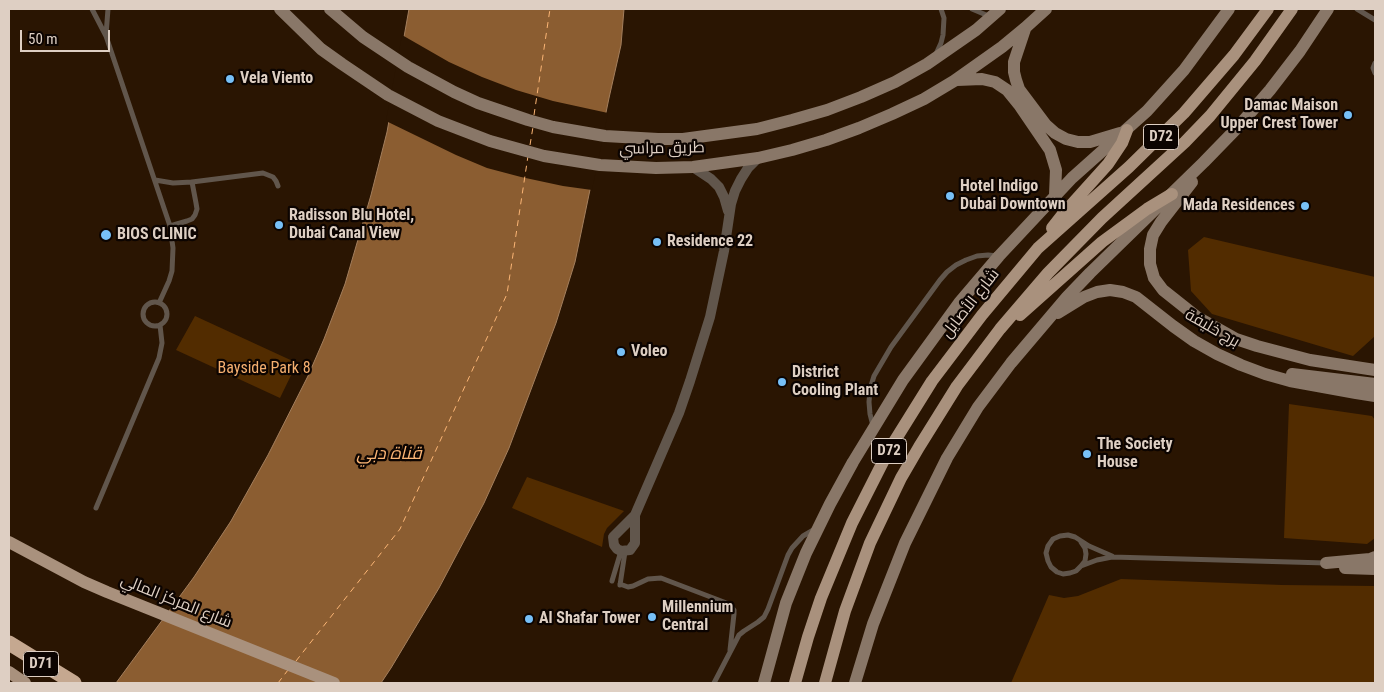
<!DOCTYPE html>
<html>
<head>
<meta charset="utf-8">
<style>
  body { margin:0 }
  #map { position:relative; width:1384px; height:692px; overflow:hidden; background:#2a1502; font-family:"Roboto Condensed",sans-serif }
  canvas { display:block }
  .frame { position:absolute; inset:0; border:10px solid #decfc3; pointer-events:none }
  .scale { position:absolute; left:20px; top:30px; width:90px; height:22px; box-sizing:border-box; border:2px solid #decfc3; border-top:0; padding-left:6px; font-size:15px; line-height:18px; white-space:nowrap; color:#decfc3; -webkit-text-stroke:4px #0c0401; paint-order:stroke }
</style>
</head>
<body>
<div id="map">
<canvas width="1384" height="692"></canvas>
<div class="frame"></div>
<div class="scale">50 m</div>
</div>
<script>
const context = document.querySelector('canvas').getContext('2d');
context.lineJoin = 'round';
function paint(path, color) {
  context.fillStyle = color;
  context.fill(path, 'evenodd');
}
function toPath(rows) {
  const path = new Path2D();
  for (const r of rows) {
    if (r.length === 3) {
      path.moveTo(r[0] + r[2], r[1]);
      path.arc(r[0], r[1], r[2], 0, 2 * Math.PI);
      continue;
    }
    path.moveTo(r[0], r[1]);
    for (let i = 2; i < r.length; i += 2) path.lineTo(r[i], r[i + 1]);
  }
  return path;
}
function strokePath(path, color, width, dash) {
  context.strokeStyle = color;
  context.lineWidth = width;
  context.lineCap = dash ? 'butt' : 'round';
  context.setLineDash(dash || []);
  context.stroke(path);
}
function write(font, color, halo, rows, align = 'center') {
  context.font = font + ' "Roboto Condensed",Cairo,sans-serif';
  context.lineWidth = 4.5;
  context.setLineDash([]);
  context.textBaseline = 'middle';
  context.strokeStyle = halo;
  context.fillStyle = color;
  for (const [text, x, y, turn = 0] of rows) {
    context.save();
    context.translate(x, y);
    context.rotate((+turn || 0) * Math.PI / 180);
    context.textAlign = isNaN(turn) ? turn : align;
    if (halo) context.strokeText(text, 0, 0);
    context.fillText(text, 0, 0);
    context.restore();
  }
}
paint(toPath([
  [1204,237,1375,277,1375,336,1353,356,1212,314,1191,291,1188,250],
  [195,316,297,363,280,398,176,350],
  [1289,404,1372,416,1375,420,1375,538,1367,544,1284,538],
  [527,477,624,511,607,528,604,534,602,547,512,508],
  [1121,579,1282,585,1375,586,1375,683,1011,683,1049,595,1064,598,1078,596]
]), '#522c00');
const water = toPath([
  [409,9,624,9,621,45,609,98,575,262,556,323,509,448,484,503,439,588,391,668,381,683,116,683,194,577,231,521,268,455,308,376,324,339,345,284,371,195,387,132,409,9]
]);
paint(water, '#8b5d31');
strokePath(water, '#a47f5d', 1);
paint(toPath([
  [402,35,449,62,482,77,516,90,553,101,608,113,592,190,563,186,521,177,487,168,456,155,386,121]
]), '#2a1502');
strokePath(toPath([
  [534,115,550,9],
  [530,145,533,127],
  [296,661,400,529,507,294,528,156],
  [278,683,288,670]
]), '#fbb575', 1, [6, 5]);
strokePath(toPath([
  [92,9,106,36,170,226,173,248,172,271,169,281,159,303],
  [972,9,991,17],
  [1357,9,1375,20],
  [106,35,108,9],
  [936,54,941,43,943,35,944,18,941,9],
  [1375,63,1373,68,1375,73],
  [155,180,173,183,192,182,263,173,273,177,276,181,278,186],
  [170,226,187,221,192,219,195,215,197,209,196,203,192,182],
  [155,314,12],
  [873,426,870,414,869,402,870,389,874,376,891,347,940,280,947,272,956,265,966,260,977,256,988,255,998,256],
  [96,508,159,358,162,343,160,325],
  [1081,542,1085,548,1086,554,1085,561,1081,566,1076,571,1070,573,1063,574,1057,572,1051,567,1048,561,1046,553,1048,546,1053,539,1060,536,1068,535,1075,537,1089,546,1112,556],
  [1081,566,1097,560,1112,557,1326,563],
  [612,581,621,551],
  [620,584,628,587,633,586,648,579,661,578,729,604,734,610,734,614,730,650],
  [620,585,625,552],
  [714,683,739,635,744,631,758,622,764,617,768,609,788,555,792,548,803,536,815,529]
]), '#61564c', 5);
strokePath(toPath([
  [693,167,711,179,719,187,724,197,728,211],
  [635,515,635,543,630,550,621,551,617,549,614,545,613,537,635,515,679,413,690,381,710,317,724,251,731,204,735,191,741,179,748,168,758,158]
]), '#61564c', 10);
strokePath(toPath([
  [280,9,321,49,342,64,388,95,438,121,490,141,544,156,600,165,656,168,693,167,758,158,792,150,826,140,859,128,892,114,924,99,954,81,1002,47,1025,28,1046,9],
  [330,9,363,37,408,67,454,92,478,103,528,120,553,127,605,136,658,139,683,139,757,129,792,120,827,110,861,97,895,82,927,64,976,30,1000,9],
  [1025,29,1014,62,1014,72,1016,80,1019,89,1046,125,1055,133,1066,139,1078,142,1090,142,1120,133],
  [957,80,982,79,995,82,1007,90,1020,106,1050,150,1056,170,1055,195],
  [1192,182,1161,222,1153,235,1150,249,1150,264,1154,278,1163,290,1197,317,1236,339,1257,346,1310,360,1375,370],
  [1058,313,1084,297,1097,292,1110,290,1123,292,1136,297,1173,326,1194,341,1217,354,1241,365,1265,374,1290,381,1356,393,1375,396],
  [1292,374,1375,384],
  [1326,563,1370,559,1375,557],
  [1345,568,1375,569],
  [764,683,786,603,806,553,830,504,853,462,903,380,959,303,999,256,1072,178,1147,111,1184,70,1229,9],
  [855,683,873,624,905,543,947,458,978,407,1011,363,1067,297,1090,273,1204,162,1238,127,1270,90,1300,51,1328,9]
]), '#897768', 12);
strokePath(toPath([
  [1052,228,1063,214,1108,164,1122,143,1127,130],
  [1020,315,1102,242,1147,209,1172,194],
  [9,542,84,582,107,592,334,683],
  [9,672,25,683],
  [795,683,808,637,821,598,852,523,889,450,932,381,982,315,1038,248,1129,167,1184,113,1234,55,1268,9],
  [825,683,845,611,870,543,901,478,919,447,957,386,1000,329,1048,273,1102,218,1185,142,1210,116,1255,61,1292,9]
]), '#a9917d', 12);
strokePath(toPath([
  [9,643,74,683]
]), '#c5a890', 15);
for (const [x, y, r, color] of [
  [230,79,5,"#77c0f7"],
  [1348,115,5,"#77c0f7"],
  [950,196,5,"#77c0f7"],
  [1305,206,5,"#77c0f7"],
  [279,225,5,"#77c0f7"],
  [106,235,6,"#77c0f7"],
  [657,242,5,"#77c0f7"],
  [621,352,5,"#77c0f7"],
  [782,382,5,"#77c0f7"],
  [1087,454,5,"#77c0f7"],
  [652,617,5,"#77c0f7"],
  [529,619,5,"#77c0f7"]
]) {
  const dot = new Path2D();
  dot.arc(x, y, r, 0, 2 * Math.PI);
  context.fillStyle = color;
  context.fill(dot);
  strokePath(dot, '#0c0401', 2);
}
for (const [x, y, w] of [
  [1161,137,35],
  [889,451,35],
  [41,664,35]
]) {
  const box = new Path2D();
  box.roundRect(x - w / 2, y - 12.5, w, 25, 4);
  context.fillStyle = '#0c0401';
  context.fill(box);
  strokePath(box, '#decfc3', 1);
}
write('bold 15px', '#decfc3', null, [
  ["D72",1161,137],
  ["D72",889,451],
  ["D71",41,664]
]);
write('bold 16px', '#decfc3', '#0c0401', [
  ["Vela Viento",240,79],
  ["Damac Maison",1338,106,"right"],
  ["Upper Crest Tower",1338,124,"right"],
  ["Hotel Indigo",960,187],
  ["Dubai Downtown",960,205],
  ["Mada Residences",1295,206,"right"],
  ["Radisson Blu Hotel,",289,216],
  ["Dubai Canal View",289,234],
  ["BIOS CLINIC",117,235],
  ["Residence 22",667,242],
  ["Voleo",631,352],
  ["District",792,373],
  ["Cooling Plant",792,391],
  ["The Society",1097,445],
  ["House",1097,463],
  ["Millennium",662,608],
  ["Central",662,626],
  ["Al Shafar Tower",539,619]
], 'left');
write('16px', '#decfc3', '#0c0401', [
  ["طريق مراسي",662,149,-1],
  ["شارع الأصايل",971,304,-52],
  ["برج خليفة",1212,329,30],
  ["شارع المركز المالي",176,602,22]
]);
write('16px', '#f5af6f', '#0c0401', [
  ["Bayside Park 8",264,369]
]);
write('italic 18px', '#fbb575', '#0c0401', [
  ["قناة دبي",389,454]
]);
</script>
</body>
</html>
